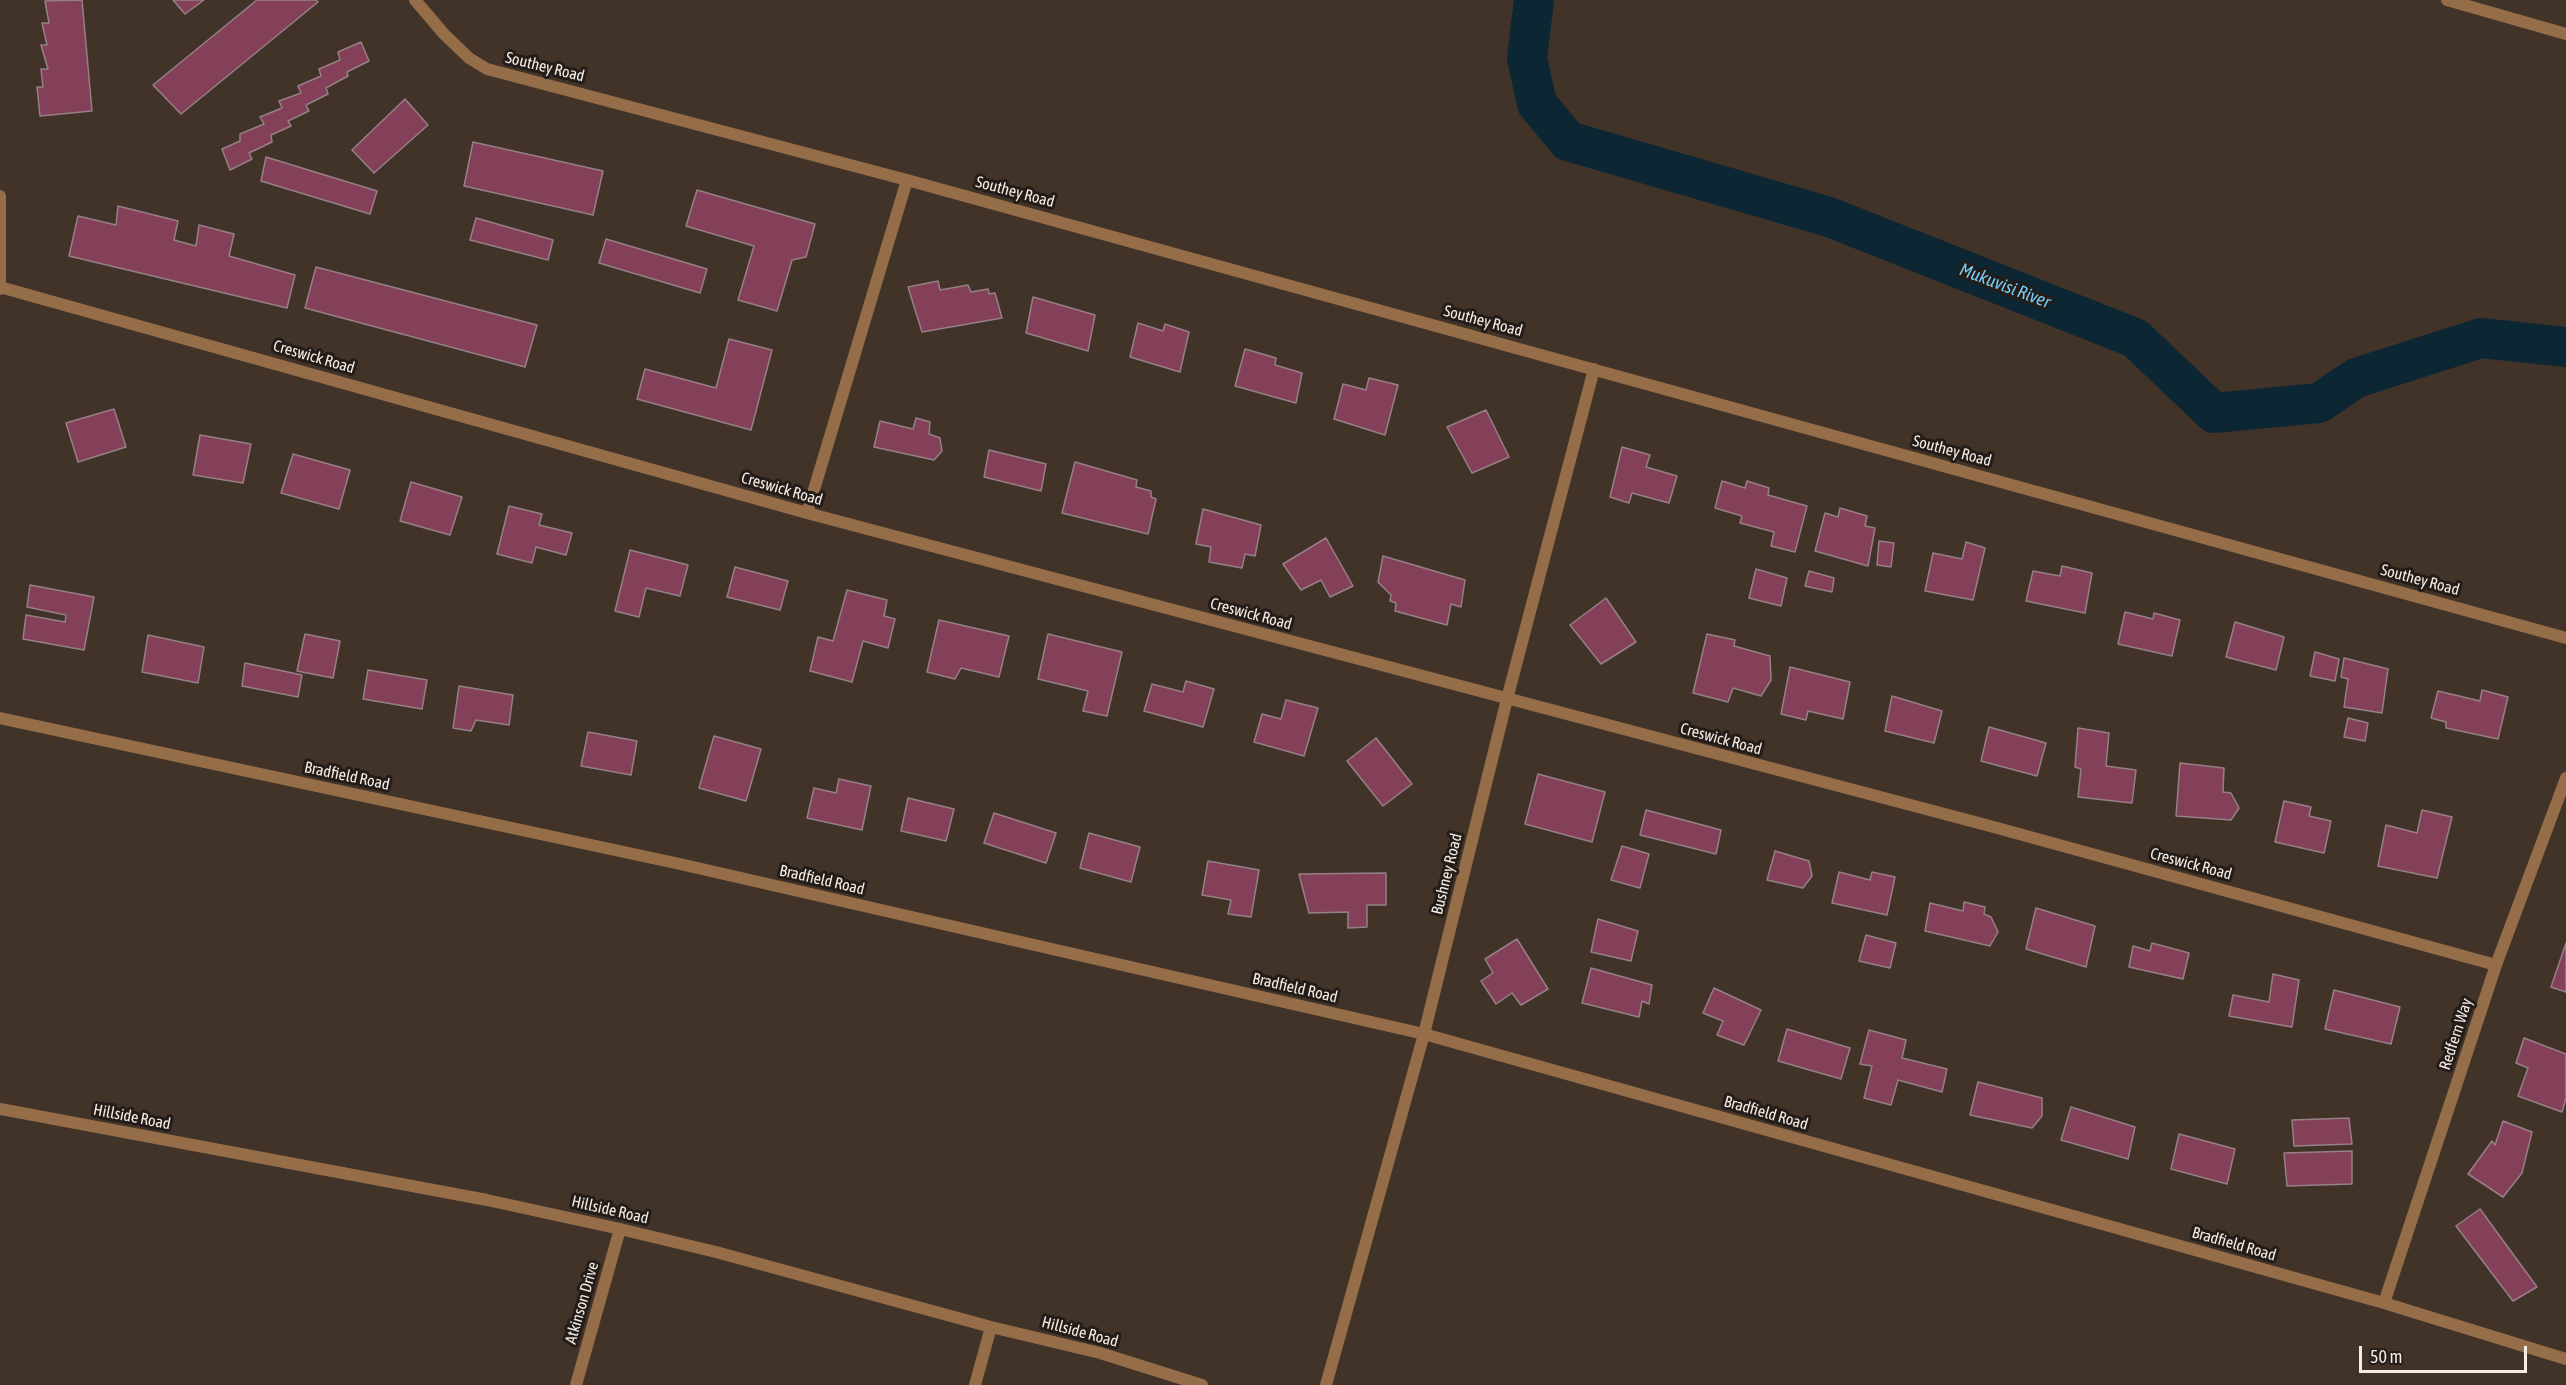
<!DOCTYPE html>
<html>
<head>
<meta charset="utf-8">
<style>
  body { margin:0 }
  #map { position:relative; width:2566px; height:1385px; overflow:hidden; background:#423329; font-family:"Asap Condensed",sans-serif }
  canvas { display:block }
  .scale { position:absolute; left:2359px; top:1346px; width:168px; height:27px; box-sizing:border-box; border:3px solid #f6ece5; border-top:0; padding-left:8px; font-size:18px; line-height:21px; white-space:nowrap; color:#f6ece5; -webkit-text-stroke:4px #231c18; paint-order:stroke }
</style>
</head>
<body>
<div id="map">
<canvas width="2566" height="1385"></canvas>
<div class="scale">50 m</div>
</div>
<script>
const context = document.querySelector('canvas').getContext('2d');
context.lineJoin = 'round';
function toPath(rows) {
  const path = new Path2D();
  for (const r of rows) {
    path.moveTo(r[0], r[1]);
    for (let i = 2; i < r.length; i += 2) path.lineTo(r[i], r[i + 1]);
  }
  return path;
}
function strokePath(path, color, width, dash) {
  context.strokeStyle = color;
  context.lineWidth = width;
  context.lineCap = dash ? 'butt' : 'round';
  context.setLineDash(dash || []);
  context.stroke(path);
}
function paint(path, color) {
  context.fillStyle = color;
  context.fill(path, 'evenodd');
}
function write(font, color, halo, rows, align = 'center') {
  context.font = font + ' "Asap Condensed",sans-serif';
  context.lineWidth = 6;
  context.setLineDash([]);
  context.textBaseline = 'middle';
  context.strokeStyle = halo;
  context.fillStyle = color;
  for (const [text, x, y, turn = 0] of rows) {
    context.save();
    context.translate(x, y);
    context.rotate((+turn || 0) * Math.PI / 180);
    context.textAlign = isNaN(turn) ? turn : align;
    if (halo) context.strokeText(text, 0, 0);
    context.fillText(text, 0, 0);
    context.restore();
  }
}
strokePath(toPath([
  [1534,0,1527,58,1537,104,1568,141,1829,217,2135,338,2214,413,2319,403,2356,378,2481,338,2566,347]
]), '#0c2733', 40);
const building = toPath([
  [82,0,92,111,40,116,37,87,43,87,41,69,48,69,41,45,47,45,42,23,49,23,45,1,82,0],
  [173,0,204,0,185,14,173,0],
  [257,0,316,0,318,2,181,114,153,85,257,0],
  [361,42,369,61,347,72,348,76,326,88,328,94,306,105,309,111,288,121,291,126,271,135,272,142,249,153,252,159,230,170,222,149,240,141,240,134,264,124,260,117,282,108,279,101,301,93,298,86,321,76,319,69,340,60,338,52,361,42],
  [405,99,428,125,374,173,352,150,405,99],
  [473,142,603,171,593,215,464,186,473,142],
  [266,157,377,191,370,214,261,181,266,157],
  [697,190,815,224,806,257,792,260,777,311,738,300,754,246,686,226,697,190],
  [118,206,178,221,174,240,196,246,199,225,234,234,229,256,295,275,287,308,69,256,78,216,116,225,118,206],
  [476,218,553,240,548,260,470,240,476,218],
  [606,239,707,269,700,293,599,263,606,239],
  [316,267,537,325,525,367,305,308,316,267],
  [938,281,940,290,968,285,971,292,988,289,989,294,995,293,1002,318,922,332,908,287,938,281],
  [1033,297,1095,315,1088,351,1026,333,1033,297],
  [1138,323,1163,331,1165,324,1189,332,1180,372,1130,357,1138,323],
  [729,339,772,350,751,430,637,399,645,369,716,388,729,339],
  [1245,349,1276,358,1275,365,1302,373,1296,403,1235,386,1245,349],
  [1369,378,1398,385,1385,435,1334,419,1343,384,1366,390,1369,378],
  [114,409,126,447,78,462,66,423,114,409],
  [1486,410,1509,457,1472,473,1447,427,1486,410],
  [916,418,930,422,929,434,940,438,942,451,934,460,874,447,880,421,913,429,916,418],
  [200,435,251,444,243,483,193,475,200,435],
  [1622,447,1650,455,1646,467,1677,476,1669,503,1632,493,1629,503,1610,497,1622,447],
  [989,450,1046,464,1041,491,984,477,989,450],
  [293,454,350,470,339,509,281,493,293,454],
  [1075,462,1137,480,1136,487,1151,491,1151,497,1156,499,1148,534,1062,513,1075,462],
  [1722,481,1745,488,1747,481,1769,488,1768,495,1807,506,1795,552,1771,546,1774,532,1740,523,1742,516,1715,508,1722,481],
  [411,482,462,497,450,535,400,521,411,482],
  [509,506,542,514,539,525,572,533,566,555,536,547,532,563,497,554,509,506],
  [1840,508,1867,516,1865,526,1875,528,1868,566,1815,551,1825,513,1838,517,1840,508],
  [1203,509,1261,525,1255,556,1245,554,1242,568,1209,562,1211,547,1196,544,1203,509],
  [1326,538,1353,586,1330,597,1321,580,1301,590,1283,564,1326,538],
  [1879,541,1894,543,1891,567,1877,565,1879,541],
  [1966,542,1985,548,1973,600,1925,591,1933,553,1962,559,1966,542],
  [630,550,688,565,680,596,646,588,639,617,615,611,630,550],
  [1383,556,1465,580,1461,607,1451,604,1447,625,1395,611,1396,603,1390,601,1391,595,1378,582,1383,556],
  [2062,566,2092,573,2085,613,2026,601,2033,571,2060,576,2062,566],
  [735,567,788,581,780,610,727,597,735,567],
  [1756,569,1787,578,1781,606,1749,598,1756,569],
  [1809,571,1834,578,1832,592,1805,586,1809,571],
  [30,585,94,597,84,650,23,639,26,615,65,622,66,615,27,607,30,585],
  [847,590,887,600,884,616,895,619,888,648,863,641,852,682,810,671,818,637,833,641,847,590],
  [1606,598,1636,642,1601,664,1570,625,1606,598],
  [2125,612,2153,619,2154,613,2180,620,2172,656,2118,644,2125,612],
  [939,620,1009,636,999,677,961,668,955,679,927,672,939,620],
  [2235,622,2284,637,2276,670,2226,657,2235,622],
  [305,634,340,641,333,678,297,671,305,634],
  [1048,634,1122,652,1107,716,1083,711,1088,691,1038,679,1048,634],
  [1707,634,1735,640,1734,646,1770,656,1771,680,1761,696,1733,688,1728,702,1693,693,1707,634],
  [148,635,204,647,198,683,142,672,148,635],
  [2315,652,2339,659,2335,681,2310,676,2315,652],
  [2344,658,2388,669,2382,713,2344,707,2348,679,2341,677,2344,658],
  [245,663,302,675,298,697,242,686,245,663],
  [1790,667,1850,682,1843,719,1808,711,1806,720,1781,714,1790,667],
  [368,670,427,680,422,709,363,699,368,670],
  [1186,681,1214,689,1203,727,1144,711,1152,684,1183,692,1186,681],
  [459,686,513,695,509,725,476,720,471,731,453,728,459,686],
  [2482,690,2508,697,2498,739,2446,728,2446,722,2431,718,2438,691,2480,701,2482,690],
  [1892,696,1942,711,1934,743,1885,731,1892,696],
  [1286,700,1318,708,1304,756,1254,742,1262,714,1281,719,1286,700],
  [2348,718,2368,723,2365,741,2344,737,2348,718],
  [1989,727,2046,743,2037,776,1981,761,1989,727],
  [2078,728,2109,733,2106,766,2136,770,2132,803,2078,797,2081,769,2075,767,2078,728],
  [588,732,637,741,631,775,581,766,588,732],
  [714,736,761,749,746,801,699,788,714,736],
  [1376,738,1412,784,1383,806,1347,761,1376,738],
  [2180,763,2224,768,2223,792,2231,793,2239,808,2231,820,2176,816,2180,763],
  [1538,774,1605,792,1592,842,1525,824,1538,774],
  [839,779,871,786,862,830,807,818,814,788,836,793,839,779],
  [908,798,954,809,946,841,901,831,908,798],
  [2284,801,2311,807,2309,816,2331,821,2324,853,2275,842,2284,801],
  [1646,810,1721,830,1716,854,1640,835,1646,810],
  [2422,810,2452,817,2437,878,2378,866,2386,825,2417,833,2422,810],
  [994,813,1056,833,1046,863,984,843,994,813],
  [1089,833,1140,847,1131,882,1080,868,1089,833],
  [1622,846,1649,854,1640,888,1611,880,1622,846],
  [1775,851,1809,861,1812,876,1803,888,1767,880,1775,851],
  [1208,861,1259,870,1251,917,1228,914,1231,900,1202,895,1208,861],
  [1839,872,1870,880,1872,872,1895,877,1887,915,1832,903,1839,872],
  [1386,873,1386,905,1367,905,1367,927,1348,928,1348,912,1309,913,1299,874,1386,873],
  [1964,902,1985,907,1984,914,1991,917,1998,932,1990,946,1925,931,1930,903,1963,911,1964,902],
  [2036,908,2095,926,2086,967,2026,949,2036,908],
  [1598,919,1638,931,1631,961,1591,952,1598,919],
  [1866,935,1896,943,1890,968,1859,961,1866,935],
  [1517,939,1548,989,1521,1005,1512,993,1496,1004,1481,981,1493,973,1485,959,1517,939],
  [2152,943,2189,953,2183,979,2129,967,2133,946,2150,951,2152,943],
  [2566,943,2566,992,2551,987,2566,943],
  [1591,968,1652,985,1649,1004,1642,1001,1639,1017,1582,1003,1591,968],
  [2273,974,2299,980,2292,1027,2229,1016,2233,995,2269,1002,2273,974],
  [1714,988,1761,1010,1744,1045,1717,1035,1723,1021,1703,1013,1714,988],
  [2334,990,2400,1007,2391,1044,2325,1029,2334,990],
  [1787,1029,1850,1048,1841,1079,1778,1061,1787,1029],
  [1869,1030,1906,1040,1902,1058,1947,1069,1942,1092,1898,1080,1891,1105,1864,1098,1872,1066,1860,1064,1869,1030],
  [2524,1038,2566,1054,2566,1098,2562,1112,2518,1096,2528,1068,2516,1063,2524,1038],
  [1978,1082,2042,1098,2042,1116,2032,1128,1970,1115,1978,1082],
  [2071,1107,2135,1127,2128,1159,2061,1140,2071,1107],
  [2349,1118,2352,1144,2294,1146,2292,1120,2349,1118],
  [2503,1121,2532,1132,2522,1173,2503,1197,2468,1174,2492,1141,2495,1145,2503,1121],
  [2179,1134,2235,1149,2227,1184,2171,1169,2179,1134],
  [2352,1151,2352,1184,2287,1186,2284,1153,2352,1151],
  [2480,1209,2537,1287,2513,1301,2456,1226,2480,1209]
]);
paint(building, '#843f59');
strokePath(building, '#958087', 1.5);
strokePath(toPath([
  [415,0,444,34,469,58,487,69,907,180,2566,638],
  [2447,0,2566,34],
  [0,196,0,289],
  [0,287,807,513,1990,826,2496,965],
  [807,513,907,180],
  [0,718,680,864,1424,1034,2384,1303,2566,1359],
  [0,1109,487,1200,620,1229,716,1252,991,1327,1100,1353,1202,1385],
  [2384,1303,2496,965,2566,778],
  [576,1385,620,1229],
  [975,1385,991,1327],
  [1326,1385,1424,1034,1507,699,1594,369]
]), '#956e49', 12);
write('16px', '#f6ece5', '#231c18', [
  ["Southey Road",545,67,14],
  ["Southey Road",1015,192,15],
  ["Southey Road",1483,321,15],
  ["Creswick Road",314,357,16],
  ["Southey Road",1952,451,15],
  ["Creswick Road",782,489,16],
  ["Southey Road",2420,580,15],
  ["Creswick Road",1251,614,15],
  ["Creswick Road",1721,739,15],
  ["Bradfield Road",347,776,12],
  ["Creswick Road",2191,864,15],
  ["Bushney Road",1447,874,-76],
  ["Bradfield Road",822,880,13],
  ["Bradfield Road",1295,988,13],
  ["Redfern Way",2456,1034,-72],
  ["Bradfield Road",1766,1113,16],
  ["Hillside Road",132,1117,11],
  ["Hillside Road",610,1210,13],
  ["Bradfield Road",2234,1244,16],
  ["Atkinson Drive",582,1303,-74],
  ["Hillside Road",1080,1332,15]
]);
write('italic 18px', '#75cdf7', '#231c18', [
  ["Mukuvisi River",2005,286,21]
]);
</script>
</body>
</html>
